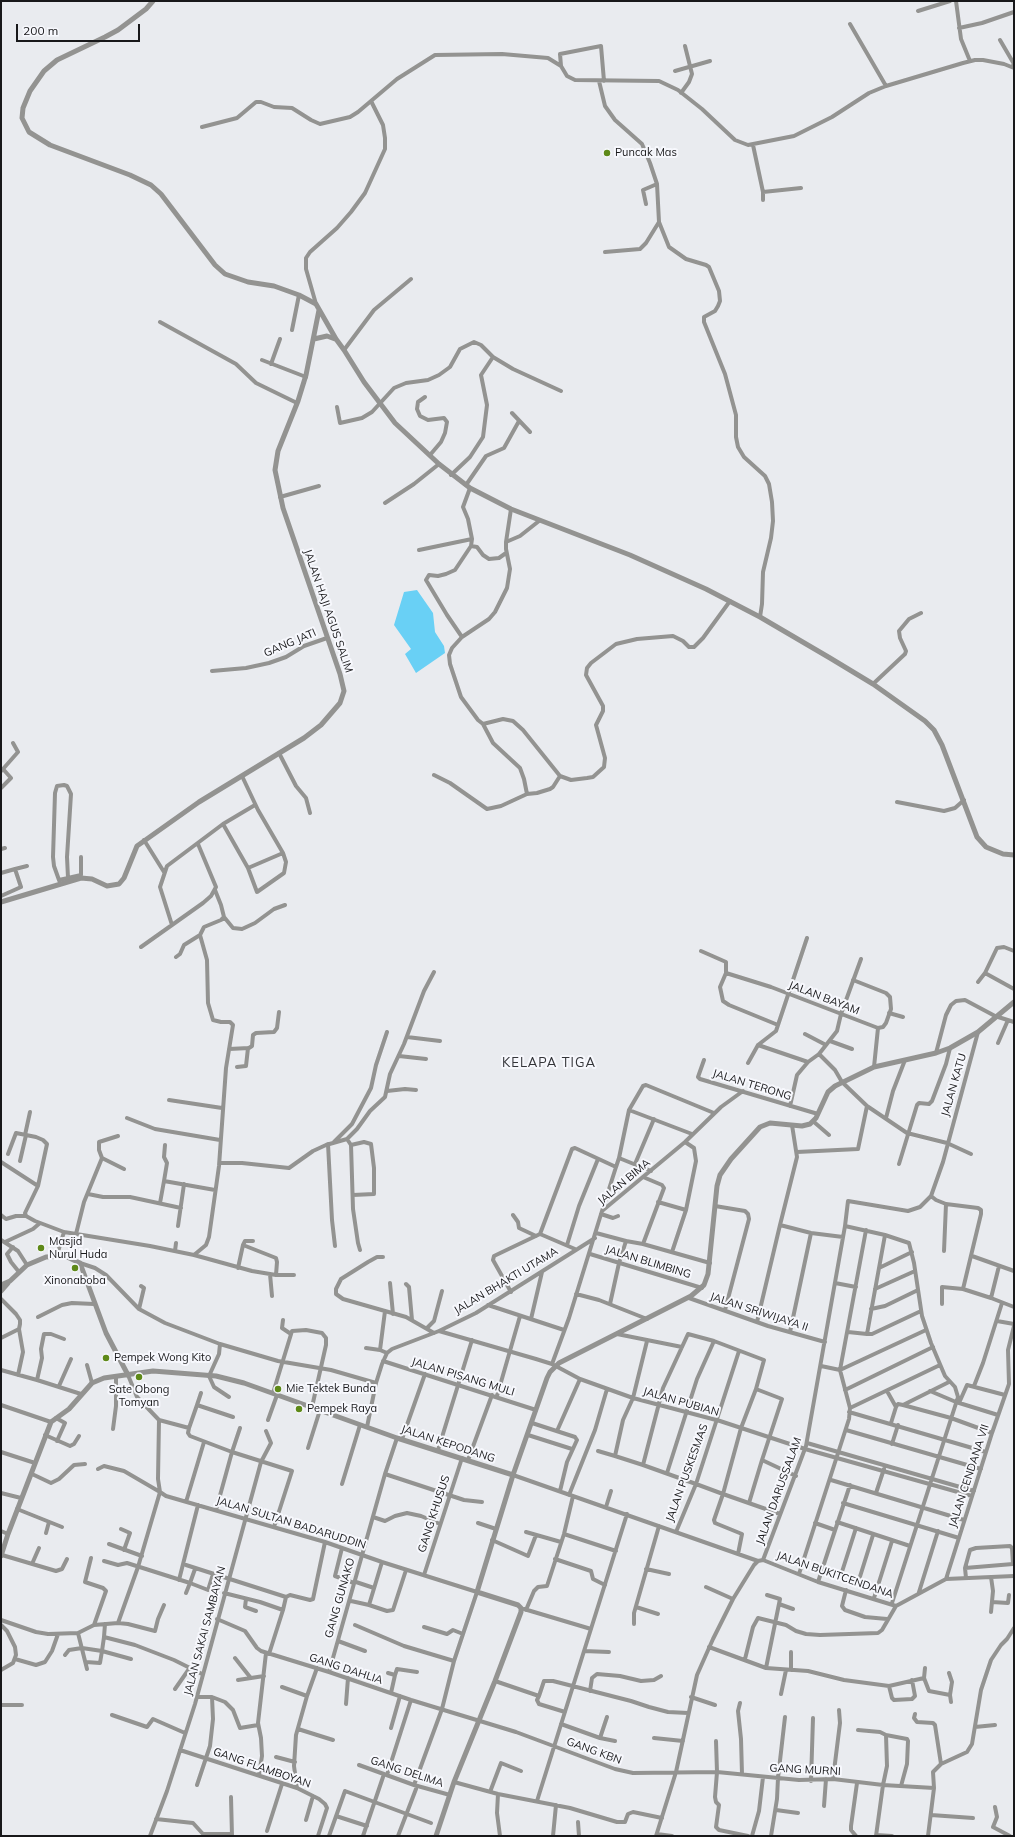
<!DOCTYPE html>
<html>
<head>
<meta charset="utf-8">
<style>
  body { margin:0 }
  #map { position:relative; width:1015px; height:1837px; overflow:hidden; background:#e9ebef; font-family:Mulish,sans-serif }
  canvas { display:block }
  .frame { position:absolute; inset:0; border:2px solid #18181a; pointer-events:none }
  .scale { position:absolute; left:16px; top:24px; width:124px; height:18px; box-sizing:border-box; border:2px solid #18181a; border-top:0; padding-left:5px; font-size:12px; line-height:14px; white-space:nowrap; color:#18181a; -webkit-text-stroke:3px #f7f8fd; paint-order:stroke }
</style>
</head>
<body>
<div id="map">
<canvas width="1015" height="1837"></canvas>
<div class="frame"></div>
<div class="scale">200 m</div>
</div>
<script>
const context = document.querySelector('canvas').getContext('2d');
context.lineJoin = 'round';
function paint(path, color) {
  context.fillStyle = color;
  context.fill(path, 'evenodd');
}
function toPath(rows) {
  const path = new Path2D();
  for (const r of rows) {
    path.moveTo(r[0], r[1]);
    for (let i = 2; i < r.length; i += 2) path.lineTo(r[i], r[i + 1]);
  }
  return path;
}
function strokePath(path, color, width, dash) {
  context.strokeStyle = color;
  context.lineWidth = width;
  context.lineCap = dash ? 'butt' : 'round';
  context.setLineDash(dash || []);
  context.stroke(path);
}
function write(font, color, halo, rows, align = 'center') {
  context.font = font + ' Mulish,sans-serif';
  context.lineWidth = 4;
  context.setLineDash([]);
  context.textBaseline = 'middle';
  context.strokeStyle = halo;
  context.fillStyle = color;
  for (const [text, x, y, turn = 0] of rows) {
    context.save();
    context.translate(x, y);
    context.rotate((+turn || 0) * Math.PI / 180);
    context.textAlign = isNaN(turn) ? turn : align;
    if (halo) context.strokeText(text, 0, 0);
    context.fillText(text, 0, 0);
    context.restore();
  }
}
paint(toPath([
  [417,590,433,613,435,632,444,646,445,653,416,673,405,654,411,649,394,625,404,592]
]), '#69d0f5');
strokePath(toPath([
  [956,1,961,39,970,61],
  [918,11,950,1],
  [850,24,886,86],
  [959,28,982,23,1014,12],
  [1000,40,1014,64,1012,67],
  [561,66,560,54,601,46,604,81],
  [675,71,710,61],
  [599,81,605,106,615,120,642,144,650,163,657,184,659,222,669,247,686,259,706,265,709,267,719,291,720,301,718,306,715,311,704,317,704,322,725,374,736,415,736,437,738,447,744,457,765,476,769,484,772,502,773,521,771,538,763,572,762,604,760,617],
  [681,93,689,82,692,74,685,46],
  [202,127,237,118,256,102,261,102,274,107,292,108,311,120,320,124,350,117,358,112,371,101],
  [753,145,763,192,763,200],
  [763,192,801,188],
  [646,204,643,190,657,184],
  [605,252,640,249,646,243,659,222],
  [316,304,306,269,306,258,310,252,337,228,351,212,365,193,385,149,385,138,383,125,371,101,397,79,435,55,502,54,548,58,561,66,567,76,575,80,659,81,678,90,702,109,735,140,748,145,794,136,832,117,869,93,886,86,963,63,975,60,983,60,1004,64,1014,68],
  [160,322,236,364,256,383,297,403],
  [292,330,299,295],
  [344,350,374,310,411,279],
  [262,360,306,377],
  [271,364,280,339],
  [425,397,418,402,417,409,420,416,428,420,444,418,447,422,445,433,441,442,430,455],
  [337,407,340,423,362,418,372,412,394,388,406,383,428,380,439,375,450,367,460,349,474,342,481,345,493,357,513,369,561,391],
  [512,413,530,432],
  [451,475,470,457,483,437,487,405,481,375,493,357],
  [466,485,486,456,504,448,519,421],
  [470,488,463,507,468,519,472,539],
  [280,497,319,486],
  [385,503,414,484,439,464],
  [506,542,520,536,539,521],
  [471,546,477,547,483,555,489,559,499,558,506,553],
  [419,550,472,539,471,546,455,570,446,574,438,576,429,575,426,580,447,615,462,637],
  [212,671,246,668,269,663,286,657,304,646,327,638],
  [873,684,905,654,906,651,900,638,899,631,909,619,921,613],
  [483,724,493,743,520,768,524,779,527,794],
  [279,753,296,786,306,798,310,813],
  [3,769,18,752,13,743],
  [1,771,3,769,11,778,1,788],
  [434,775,450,783,487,809,501,806,527,794,537,793,550,789,553,787,560,776,523,730,513,721,503,719,483,724,478,720,461,697,450,664,449,655,452,648,462,637,489,619,495,612,507,588,510,569,506,549,506,542,511,509],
  [560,776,571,780,587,778,593,777,604,767,605,758,596,725,603,711,603,706,586,675,587,668,591,663,616,644,637,639,673,636,683,641,689,647,694,647,703,638,730,601],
  [897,802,944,811,955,808,964,800],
  [223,824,248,868,257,892,284,873,286,862,283,853,258,810,242,776],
  [144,840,164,872],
  [1,849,5,848],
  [248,868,283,853],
  [15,869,27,866],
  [1,873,15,869,21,887,1,896],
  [68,878,81,875,81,857],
  [59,880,68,878,67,857,71,794,67,786,64,785,57,786,55,793,53,857,54,866,59,880,61,884],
  [224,917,233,928,242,929,255,923,274,909,285,905],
  [172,925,203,903,211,896,216,887,198,844],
  [141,947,172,925,160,887,167,866,223,824,255,805],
  [701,951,726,962,726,973,720,987,723,1001,729,1005,778,1025],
  [1014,951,1004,947,997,948,985,973,1014,989],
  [176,957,180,954,184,945,200,935],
  [726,973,771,987,878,1028,874,1067],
  [853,980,886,993,890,997,891,1009,886,1023,883,1027,878,1028],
  [978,982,985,973],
  [889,1013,903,1017],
  [805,1034,826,1045],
  [407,1037,440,1041],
  [830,1041,852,1049],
  [998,1043,1008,1020],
  [758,1045,808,1062,819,1054,837,1031,841,1014,861,959],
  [229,1049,249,1048,252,1046,253,1035,256,1033,274,1032,277,1028,279,1012],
  [936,1053,946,1015,951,1005,956,1001,965,1000,995,1016,1014,1022],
  [819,1054,835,1070,842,1082,867,1106,907,1133,947,1143,971,1154],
  [399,1056,426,1059],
  [704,1060,698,1077,700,1079,818,1114],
  [748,1063,758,1045,776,1031,807,938],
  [237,1067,246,1066,248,1048],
  [387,1091,405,1089,416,1090],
  [169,1100,222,1108],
  [790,1106,797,1075,808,1062],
  [629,1110,643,1086,646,1085,714,1113],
  [127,1118,155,1129,220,1140],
  [886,1118,893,1091,905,1060],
  [814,1122,829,1135],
  [25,1135,30,1112],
  [347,1139,351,1145,353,1209,358,1243,360,1250],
  [334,1142,352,1124,371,1088,376,1065,387,1032],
  [328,1144,332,1220,335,1246],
  [165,1145,164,1157,167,1163,164,1181,215,1190],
  [351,1145,364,1142,371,1144,374,1168,374,1194,353,1195],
  [797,1152,858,1149,867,1106],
  [8,1154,16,1133,36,1137,43,1140,47,1144,38,1186,25,1213,26,1216,35,1221,64,1232,150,1246,194,1255,206,1245,209,1237,219,1166,226,1068,233,1025,230,1022,221,1022,213,1020,208,1003,207,960,200,935,204,927,221,920,224,917,221,905,215,890],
  [102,1158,124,1169],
  [619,1158,629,1110,692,1134],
  [20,1161,26,1135],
  [1,1162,38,1186],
  [220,1163,242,1163,289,1168,313,1151,326,1145,347,1139,357,1129,370,1111,385,1097,390,1074,404,1044,424,991,434,972],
  [635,1164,654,1119],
  [899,1164,917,1105,919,1103,929,1104,932,1101,946,1064,950,1048],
  [643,1177,662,1185,664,1188,643,1244],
  [88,1194,103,1197,130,1197,181,1208],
  [931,1196,936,1200,946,1204,978,1208,981,1210,981,1214,963,1289,942,1287,942,1304],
  [658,1202,686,1210],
  [160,1203,164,1181],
  [715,1206,745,1211,748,1214,749,1219,725,1310],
  [602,1211,616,1167],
  [601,1214,613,1218,618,1216],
  [1,1215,6,1219,16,1216,26,1216],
  [513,1215,518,1222,519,1228,536,1236],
  [780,1225,797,1157,792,1125],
  [178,1226,184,1184],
  [845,1226,885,1235,909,1243,914,1263,922,1316,931,1343,945,1376,955,1387,958,1397,892,1603],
  [596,1233,626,1241,643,1244,710,1263],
  [76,1234,84,1202,102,1158,99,1150,99,1142,118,1136],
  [540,1234,572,1149,575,1148,616,1167,619,1158,651,1171],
  [1,1240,18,1251,27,1265],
  [5,1242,33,1229,40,1223],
  [243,1245,245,1241,253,1241],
  [567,1245,579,1206,598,1159],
  [13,1247,7,1254,11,1262,19,1272],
  [175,1251,176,1243],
  [944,1251,946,1204],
  [672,1252,686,1210,696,1161,694,1148,685,1142],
  [590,1254,702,1288],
  [57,1255,64,1232],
  [194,1255,252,1271,276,1275,294,1275],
  [972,1256,1014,1271],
  [383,1257,377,1257,368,1262,341,1279,336,1289,336,1294,343,1299,406,1317,434,1333],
  [80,1263,95,1268,106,1275,139,1309,165,1323,220,1344,278,1361,331,1370,376,1383],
  [238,1268,243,1245,276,1258,277,1262,276,1275],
  [879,1268,912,1252],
  [270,1274,272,1296],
  [390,1283,393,1314],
  [835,1283,856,1287],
  [406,1284,409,1287,412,1320],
  [875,1289,915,1271],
  [963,1289,991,1298,999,1266],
  [511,1292,493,1260,494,1256,540,1234,575,1249],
  [576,1294,599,1300,647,1319],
  [689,1298,768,1326,825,1342],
  [991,1298,1014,1307],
  [1,1299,16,1314,20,1320,20,1324,19,1329,1,1338],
  [610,1304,619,1263,626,1241],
  [488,1305,564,1330],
  [139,1309,144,1288,141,1286],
  [871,1309,885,1306,918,1290],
  [38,1317,62,1305,72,1303,94,1304],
  [531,1319,542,1272],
  [283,1320,282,1328,291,1334],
  [997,1321,1014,1324],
  [757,1322,780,1225,811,1233,843,1237],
  [427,1328,434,1321,442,1291],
  [439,1331,536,1359,552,1364,580,1379,633,1398,720,1421,805,1449,972,1496],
  [790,1332,811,1233],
  [848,1332,867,1334,885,1235],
  [617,1334,682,1347],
  [867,1334,872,1334,921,1311],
  [220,1344,219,1354,209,1376,214,1387,229,1397],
  [366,1348,380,1350,387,1353],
  [380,1350,385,1311],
  [383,1361,536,1410],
  [552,1364,569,1318,602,1211,685,1142,721,1107,743,1091],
  [87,1365,92,1383],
  [1,1370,37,1380,81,1394],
  [840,1370,866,1230],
  [840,1370,926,1330],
  [18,1375,23,1352,19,1329],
  [128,1375,137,1397,159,1420,158,1479,160,1492,166,1496,325,1542,382,1562,477,1592,454,1661,442,1709,414,1785],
  [37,1380,42,1358,41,1349,44,1334,51,1334,64,1339],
  [59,1386,71,1359],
  [974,1386,983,1363,1002,1303],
  [756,1389,782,1399,762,1460,796,1476],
  [845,1390,933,1347],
  [887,1391,896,1407],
  [930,1391,956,1402,998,1415],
  [273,1393,292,1331,306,1330,322,1333,326,1338,326,1345,312,1407],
  [497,1396,520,1316],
  [959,1403,967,1385,1005,1395],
  [1,1405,51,1422],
  [197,1405,201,1393],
  [903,1405,949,1382],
  [850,1408,940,1365],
  [849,1412,986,1452],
  [56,1418,65,1423,57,1441],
  [159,1420,189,1428,197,1405,233,1417],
  [268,1420,277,1395],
  [532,1423,575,1437,577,1440,567,1462,560,1491],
  [891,1423,896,1407,898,1404,903,1405,951,1418,992,1433],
  [367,1427,376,1383,382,1364,387,1353,392,1349,439,1331,476,1313,595,1238],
  [189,1428,188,1433,190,1436,232,1452,216,1510],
  [240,1428,232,1452,292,1471,274,1527],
  [113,1429,116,1406,116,1377],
  [846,1430,981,1469],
  [557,1431,580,1379],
  [45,1435,70,1446,74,1444,79,1436],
  [528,1435,572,1449],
  [402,1439,425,1374],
  [807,1443,974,1491],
  [892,1444,898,1425],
  [308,1448,320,1410],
  [438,1450,472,1340],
  [598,1451,615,1456],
  [1,1452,35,1463],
  [468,1460,492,1395],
  [643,1465,615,1456,623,1420,633,1398,647,1341],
  [667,1473,697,1379,714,1341],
  [32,1474,51,1483,59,1479,74,1465,85,1464],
  [385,1474,464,1500,482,1502],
  [513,1475,758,1561],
  [831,1480,964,1520],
  [342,1484,360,1425],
  [1,1493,21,1498],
  [876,1493,884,1469],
  [569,1495,595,1430,607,1389],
  [186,1502,204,1442],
  [749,1503,762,1460],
  [843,1503,959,1538],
  [606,1507,611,1491],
  [17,1509,62,1527],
  [373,1517,385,1521,395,1516,407,1513,421,1516,440,1524],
  [837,1522,910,1546],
  [478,1523,496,1529],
  [815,1523,835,1530],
  [121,1529,130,1533,124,1550],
  [1,1531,8,1534],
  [526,1532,561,1542],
  [676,1532,696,1484,739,1351],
  [46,1533,49,1522],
  [564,1534,616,1551],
  [492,1540,528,1556,536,1535],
  [109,1544,142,1556],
  [342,1548,335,1576,354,1583],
  [738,1554,742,1534,715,1523,714,1520,723,1494,741,1428,756,1389,764,1360,714,1341,688,1334,663,1388,643,1465,696,1484,723,1494,780,1514],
  [2,1555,56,1571,62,1569,67,1559],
  [91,1558,85,1582,103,1588,106,1591,94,1625],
  [555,1559,591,1571,593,1579,605,1585],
  [763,1560,818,1582,896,1606,946,1579,1014,1576],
  [104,1561,118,1565,127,1563,190,1583,195,1569],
  [32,1564,39,1548],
  [186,1565,286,1597],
  [965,1568,1013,1564,1012,1548,1010,1546,976,1548,970,1550,965,1568,966,1578],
  [646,1569,669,1574],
  [799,1574,849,1419,850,1408,840,1370,821,1366],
  [424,1575,462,1458],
  [840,1578,856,1528],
  [946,1579,992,1433,1009,1384,1008,1350,1014,1326],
  [179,1580,198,1505],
  [356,1582,374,1588],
  [818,1582,850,1485],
  [858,1583,873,1535],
  [706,1587,733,1599],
  [846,1590,842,1606,845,1610,865,1617,887,1619],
  [919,1592,938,1531],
  [186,1593,190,1583,208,1590,213,1574],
  [224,1593,260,1602,283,1610],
  [874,1598,892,1541],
  [246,1599,245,1607,256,1611],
  [351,1601,369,1605,382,1562],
  [992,1602,1008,1603,1009,1595],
  [779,1604,793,1609],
  [369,1605,387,1611,393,1610,406,1570],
  [636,1607,658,1614],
  [524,1609,591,1629],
  [526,1610,534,1591,538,1587,547,1586,564,1534,573,1496],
  [991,1612,993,1591,991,1577],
  [217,1619,245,1631,257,1648,261,1651,329,1672,411,1700,516,1732,615,1769,633,1773,717,1772,799,1780,833,1779,883,1785,934,1788],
  [1,1620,36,1632,48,1634,78,1633],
  [118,1623,128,1624,155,1631,158,1619,164,1605],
  [105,1624,104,1637,135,1645,174,1660,202,1674],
  [634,1624,634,1613,659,1526],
  [1,1625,7,1631,15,1647,16,1655,13,1663,1,1670],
  [355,1625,404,1646,454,1661],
  [424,1627,447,1634,453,1630,463,1634],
  [104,1637,102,1651,131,1659],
  [338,1641,365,1651],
  [709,1647,766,1668,808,1671,844,1680,889,1686,924,1678,929,1691,950,1695,952,1682,949,1673],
  [584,1651,609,1652],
  [791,1652,791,1670],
  [269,1654,283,1610,286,1597,290,1595,310,1600,313,1599,325,1542],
  [65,1655,69,1650,82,1648,102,1651,100,1663,86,1662],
  [235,1658,250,1677],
  [15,1659,36,1665,45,1662,52,1651,58,1634],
  [745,1659,753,1627,758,1618,786,1625,796,1631,806,1634,820,1635,878,1633,882,1630,896,1606],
  [766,1668,780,1599,767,1595],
  [87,1669,78,1633,94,1625,118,1623,138,1567,160,1492,124,1471,104,1466,98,1469],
  [329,1672,385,1474,397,1438],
  [388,1673,395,1675,391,1693],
  [395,1675,397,1669,417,1672],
  [924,1678,925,1668],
  [238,1680,264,1676],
  [495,1681,539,1696,544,1681,553,1681,631,1701,649,1707,668,1712,688,1713],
  [889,1686,892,1698,894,1700,912,1699,915,1696,912,1680],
  [282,1687,307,1696],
  [175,1689,189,1669],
  [590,1691,592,1678,597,1674,620,1676,641,1681,654,1680,661,1676],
  [781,1694,786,1670],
  [950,1695,951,1702],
  [539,1696,537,1700,539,1704,565,1712],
  [196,1697,212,1697,225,1702,233,1710,240,1728,258,1725],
  [691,1697,715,1705],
  [740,1703,738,1711,741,1739,742,1774],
  [346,1704,348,1678],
  [1,1705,22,1705],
  [915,1714,914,1718,917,1722,933,1723,935,1725,941,1764],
  [112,1715,147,1727,153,1719,185,1733],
  [561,1724,600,1738,615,1741],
  [975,1727,995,1725],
  [391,1728,400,1696],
  [298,1729,333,1740],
  [858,1730,880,1732,886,1735,887,1766,883,1785,876,1836],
  [886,1735,907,1739,908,1741,907,1764,901,1786],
  [600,1738,607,1717],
  [654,1738,683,1741],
  [716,1741,717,1772,715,1797,716,1802,719,1805,716,1827,719,1830,748,1836],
  [180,1750,297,1788,319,1799,325,1804,327,1808,318,1836],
  [276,1757,295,1762],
  [359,1765,414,1785,450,1795],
  [259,1775,262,1756,261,1738,258,1723,266,1653],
  [387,1775,411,1700],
  [833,1779,840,1723,839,1710],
  [811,1781,813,1718],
  [454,1782,498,1794,570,1808,617,1822,625,1822,628,1814,633,1812,662,1818],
  [197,1785,210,1746,213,1719,212,1697],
  [297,1788,294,1766,296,1735,307,1696,317,1668],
  [490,1792,501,1763,521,1771],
  [498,1794,497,1813,500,1836],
  [231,1797,232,1836],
  [537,1801,627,1514],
  [824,1806,826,1779],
  [995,1807,997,1817,993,1827,1010,1836],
  [776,1810,798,1813],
  [931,1815,973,1818],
  [336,1816,367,1826],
  [156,1819,193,1823,203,1834,232,1834],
  [306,1820,313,1796],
  [578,1822,579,1836],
  [267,1831,282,1784],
  [657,1834,672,1836],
  [876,1835,892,1836],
  [150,1836,167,1791,195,1704,261,1462,271,1443,266,1431],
  [329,1836,345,1791,431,1823],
  [363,1836,383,1777],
  [398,1836,416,1789],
  [553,1836,556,1805],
  [656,1836,676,1772,697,1675,713,1639,733,1599,754,1565,758,1561,763,1560,806,1446,845,1226,848,1201,908,1211,920,1207,931,1196,943,1162,978,1032],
  [752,1836,759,1811,763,1777],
  [771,1836,777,1799,778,1778,785,1717],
  [856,1836,851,1830,851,1826,857,1783],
  [928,1836,934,1788,933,1772,941,1764,967,1752,972,1744,981,1690,991,1660,1001,1645,1007,1639,1014,1628]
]), '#939391', 4);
strokePath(toPath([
  [153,1,146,9,118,30,105,37,57,60,44,71,30,91,23,108,22,118,29,132,50,145,130,175,151,185,161,194,215,265,225,274,248,282,274,286,299,295,316,304,336,339,344,350,364,382,395,423,439,464,470,488,511,509,630,555,706,589,760,617,830,658,873,684,925,721,934,730,942,745,977,837,986,847,1003,854,1014,855],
  [314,339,327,336,335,339],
  [1,902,81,878,92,879,107,886,119,884,124,878,137,846,199,802,304,738,321,725,340,703,344,691,340,674,283,508,275,470,278,451,298,401,306,375,319,310],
  [1,1285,10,1281,27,1265,46,1257,65,1256,80,1263,106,1333,128,1375],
  [1,1291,8,1283],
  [1,1556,8,1534,51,1422,69,1409,92,1383,104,1378,153,1371,216,1376,244,1383,397,1438,513,1475],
  [436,1836,454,1782,495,1681,521,1612,521,1608,518,1605,477,1592,513,1475,547,1378,550,1372,559,1363,691,1296,704,1285,708,1274,717,1186,720,1175,731,1159,760,1127,770,1123,802,1126,810,1124,816,1118,828,1092,835,1086,874,1067,936,1053,950,1048,978,1032,1014,1002]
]), '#939391', 5);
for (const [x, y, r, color] of [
  [607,153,4,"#5e8918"],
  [41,1248,4,"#5e8918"],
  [75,1268,4,"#5e8918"],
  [106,1358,4,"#5e8918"],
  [139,1377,4,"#5e8918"],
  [278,1389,4,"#5e8918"],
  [299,1409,4,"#5e8918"]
]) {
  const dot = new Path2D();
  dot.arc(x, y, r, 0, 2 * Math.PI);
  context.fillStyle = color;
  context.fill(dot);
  strokePath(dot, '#f7f8fd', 1.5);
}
write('11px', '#18181a', '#f7f8fd', [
  ["Puncak Mas",615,153],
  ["Masjid",49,1242],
  ["Nurul Huda",49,1255],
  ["Xinonaboba",75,1281,"center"],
  ["Pempek Wong Kito",114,1358],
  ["Mie Tektek Bunda",286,1389],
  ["Sate Obong",139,1390,"center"],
  ["Tomyan",139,1403,"center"],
  ["Pempek Raya",307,1409]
], 'left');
write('11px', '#18181a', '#f7f8fd', [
  ["JALAN HAJI AGUS SALIM",328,611,71],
  ["GANG JATI",290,643,-23],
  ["JALAN BAYAM",824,998,21],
  ["JALAN TERONG",752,1085,17],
  ["JALAN KATU",954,1085,-74],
  ["JALAN BIMA",624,1182,-40],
  ["JALAN BLIMBING",648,1262,17],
  ["JALAN BHAKTI UTAMA",506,1281,-31],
  ["JALAN SRIWIJAYA II",759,1312,18],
  ["JALAN PISANG MULI",463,1377,17],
  ["JALAN PUBIAN",681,1402,16],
  ["JALAN KEPODANG",448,1444,18],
  ["JALAN PUSKESMAS",687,1473,-70],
  ["JALAN CENDANA VII",969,1476,-72],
  ["JALAN DARUSSALAM",779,1491,-70],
  ["GANG KHUSUS",434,1514,-72],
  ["JALAN SULTAN BADARUDDIN",291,1523,17],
  ["JALAN BUKITCENDANA",835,1575,19],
  ["GANG GUNAKO",340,1598,-74],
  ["JALAN SAKAI SAMBAYAN",205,1631,-75],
  ["GANG DAHLIA",346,1669,18],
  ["GANG KBN",594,1751,20],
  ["GANG FLAMBOYAN",262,1768,19],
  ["GANG MURNI",805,1770,3],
  ["GANG DELIMA",407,1772,18]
]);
context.letterSpacing = '1px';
write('13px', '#343539', '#f7f8fd', [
  ["KELAPA TIGA",549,1063]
]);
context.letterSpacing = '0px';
</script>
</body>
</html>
